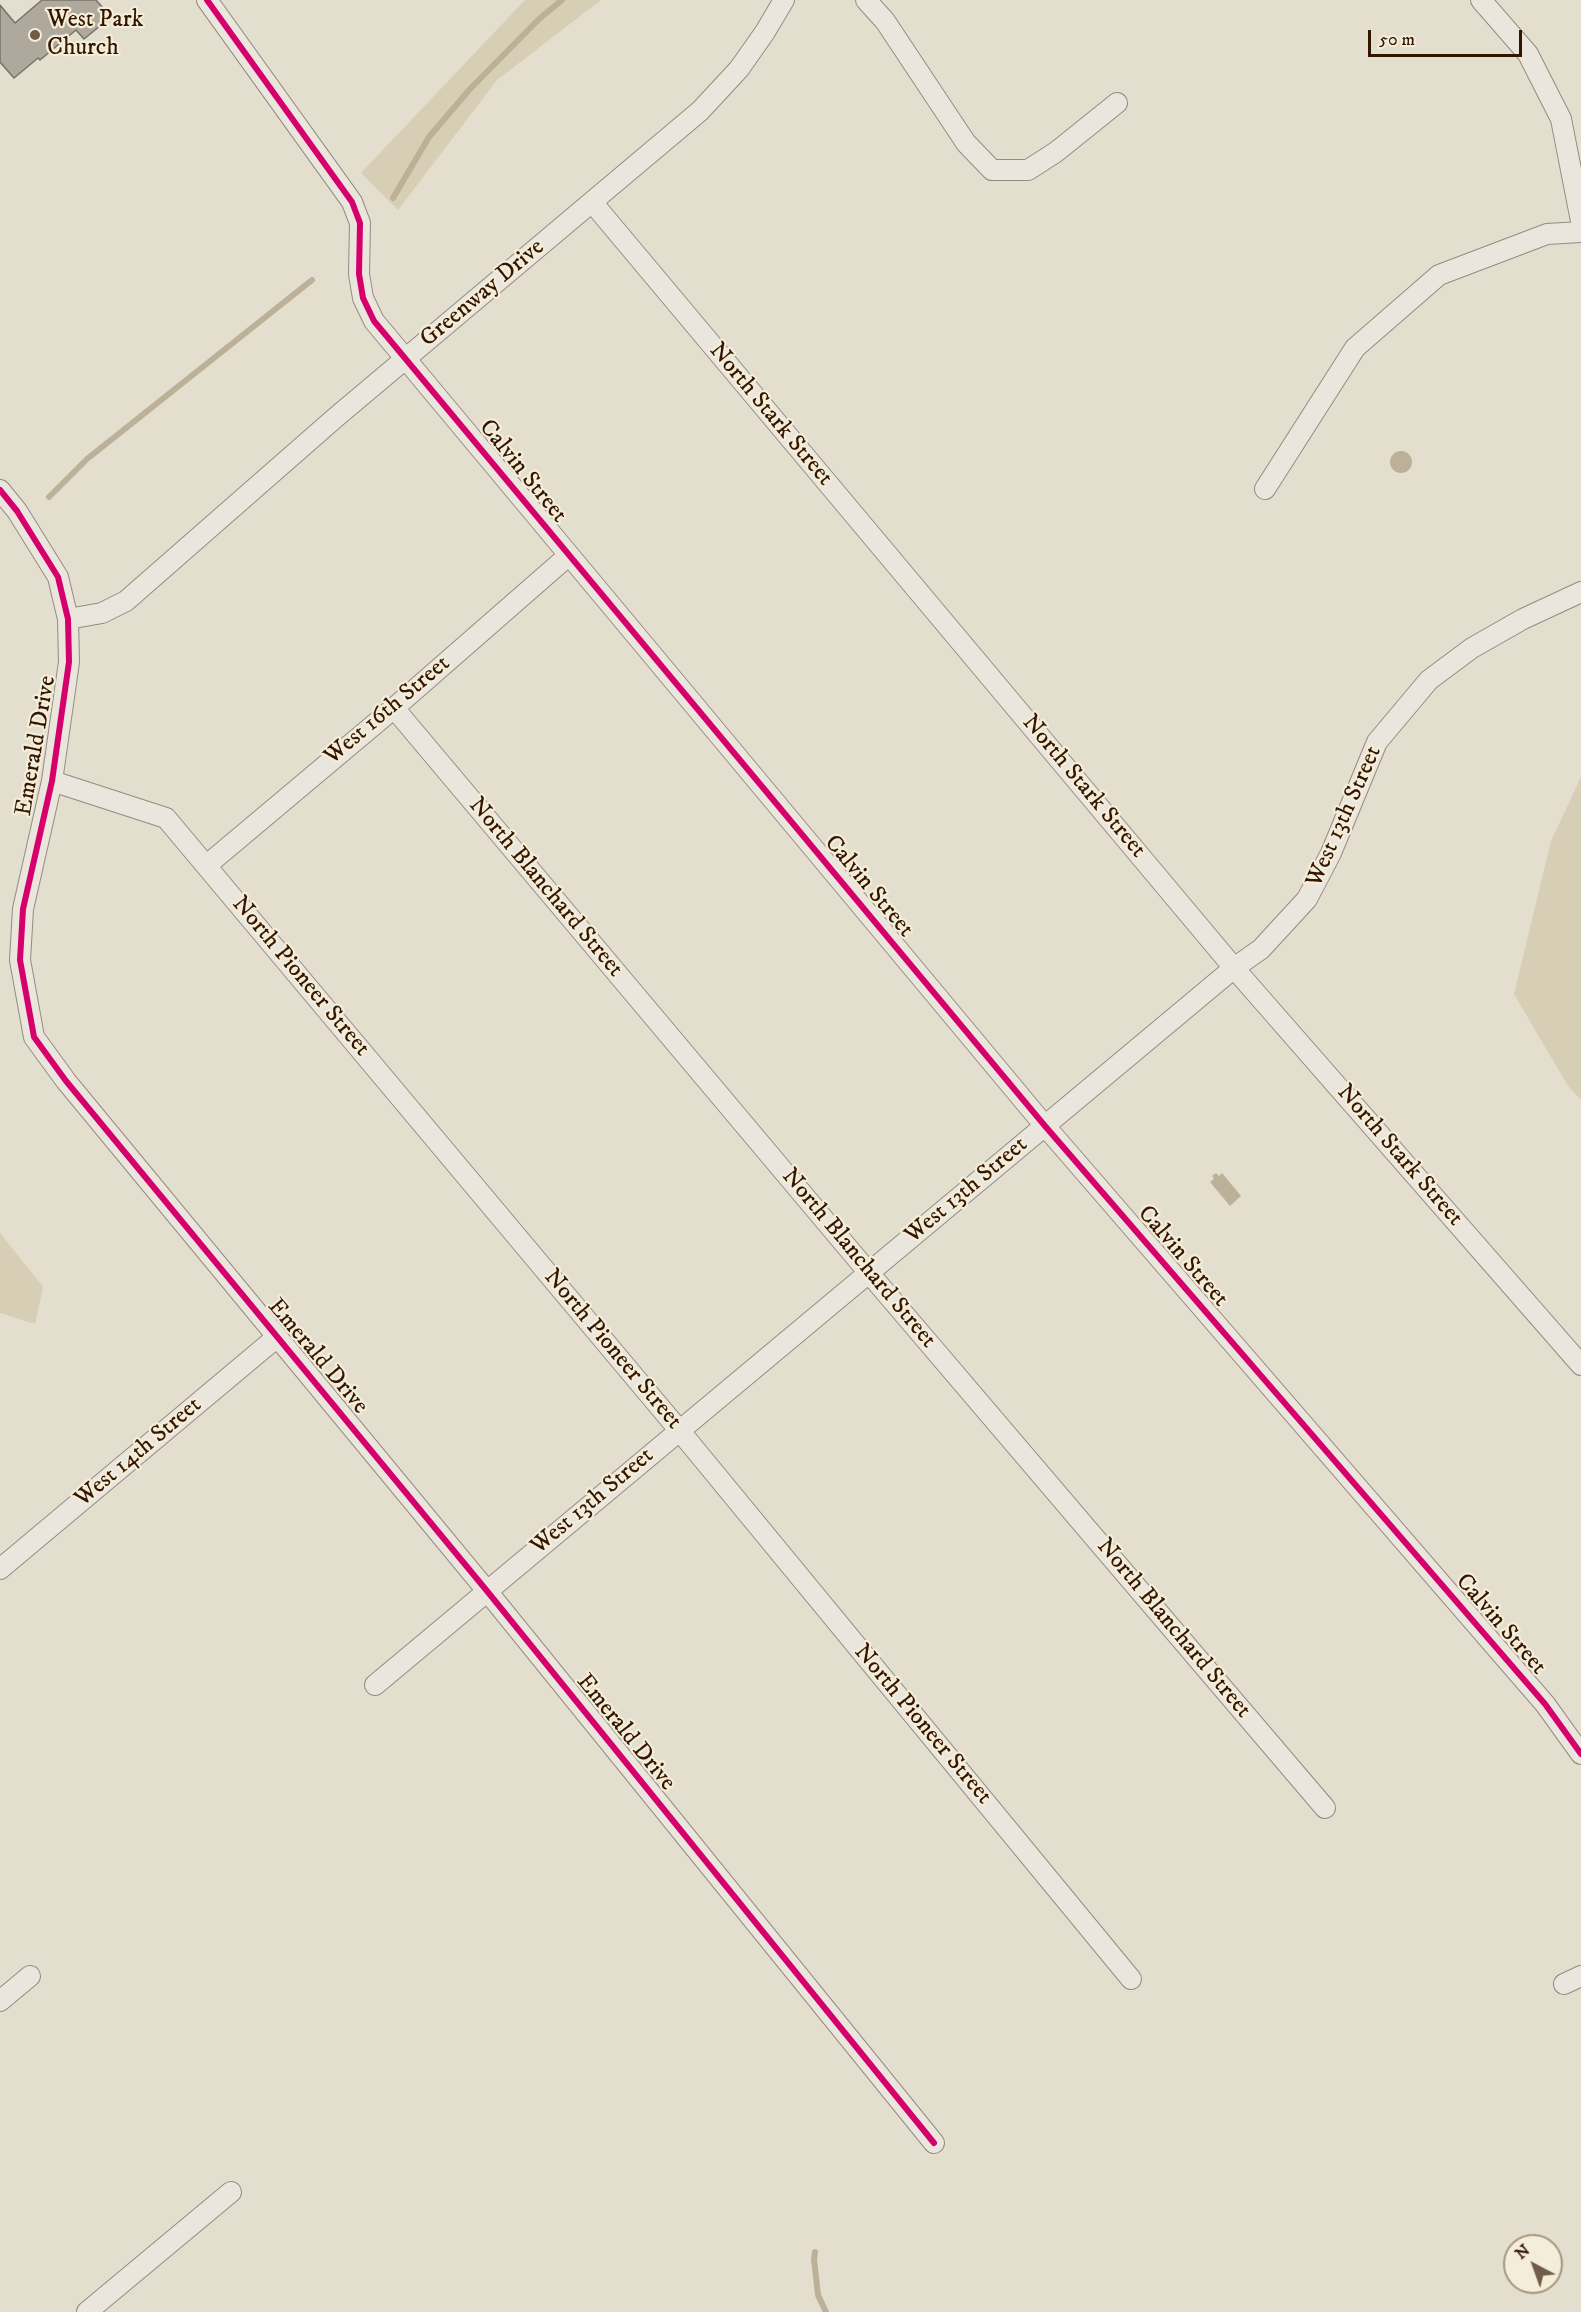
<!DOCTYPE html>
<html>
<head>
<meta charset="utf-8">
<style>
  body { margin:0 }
  #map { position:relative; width:1581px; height:2312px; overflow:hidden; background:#e3decd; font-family:"IM FELL DW Pica",serif }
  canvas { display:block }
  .north { position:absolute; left:1503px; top:2234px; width:60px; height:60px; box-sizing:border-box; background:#f3edd9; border:2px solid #a79782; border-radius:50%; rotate:319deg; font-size:16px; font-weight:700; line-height:24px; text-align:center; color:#341600 }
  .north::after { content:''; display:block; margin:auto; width:21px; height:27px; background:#715c48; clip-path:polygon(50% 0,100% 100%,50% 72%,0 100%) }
  .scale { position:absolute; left:1368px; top:30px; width:154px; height:27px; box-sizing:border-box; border:3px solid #341600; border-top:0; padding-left:8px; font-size:18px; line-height:21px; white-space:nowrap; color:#341600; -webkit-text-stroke:4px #f3edd9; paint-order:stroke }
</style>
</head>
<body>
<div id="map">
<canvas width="1581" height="2312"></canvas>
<div class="north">N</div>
<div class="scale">50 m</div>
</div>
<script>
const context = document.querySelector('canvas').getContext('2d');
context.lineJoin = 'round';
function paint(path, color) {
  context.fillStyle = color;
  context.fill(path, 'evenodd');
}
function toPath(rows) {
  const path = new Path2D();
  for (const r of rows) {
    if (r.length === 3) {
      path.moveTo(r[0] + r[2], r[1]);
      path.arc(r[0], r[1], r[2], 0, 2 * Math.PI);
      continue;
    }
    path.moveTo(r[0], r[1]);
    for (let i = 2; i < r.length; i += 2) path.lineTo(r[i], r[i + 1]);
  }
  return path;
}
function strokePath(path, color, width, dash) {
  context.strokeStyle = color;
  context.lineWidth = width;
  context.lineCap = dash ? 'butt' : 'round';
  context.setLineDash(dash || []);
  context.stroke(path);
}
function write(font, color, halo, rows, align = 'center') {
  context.font = font + ' "IM FELL DW Pica",serif';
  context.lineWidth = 4.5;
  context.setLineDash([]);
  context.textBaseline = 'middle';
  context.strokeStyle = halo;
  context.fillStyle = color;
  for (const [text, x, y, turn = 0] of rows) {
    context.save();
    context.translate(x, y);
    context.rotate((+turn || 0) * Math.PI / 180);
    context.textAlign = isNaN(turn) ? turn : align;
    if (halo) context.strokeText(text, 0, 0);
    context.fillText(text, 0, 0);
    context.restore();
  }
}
paint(toPath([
  [525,0,601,0,497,80,398,210,361,173],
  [1581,777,1581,1100,1568,1086,1514,994,1551,841],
  [0,1233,43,1287,35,1324,0,1313]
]), '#d7ceb6');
paint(toPath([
  [1401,462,11],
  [1216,1173,1219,1176,1222,1173,1241,1196,1230,1206,1210,1182,1214,1179,1212,1176]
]), '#bdb098');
strokePath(toPath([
  [393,198,429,137,470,89,539,19,562,0],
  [49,497,87,459,312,280],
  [815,2252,814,2259,818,2295,826,2312]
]), '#bdb098', 6);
const building = toPath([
  [42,0,96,0,111,17,84,39,76,30,40,60,38,58,14,78,0,62,0,5,15,23,42,0]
]);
paint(building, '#afa99d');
strokePath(building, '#797266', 1.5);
const street = toPath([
  [207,0,352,202,360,223,359,274,363,298,374,321,1045,1126,1545,1704,1581,1754],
  [866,0,885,21,966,143,992,170,1028,170,1056,152,1117,103],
  [1481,0,1528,54,1561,119,1581,221],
  [592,202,1234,968,1581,1365],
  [1265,489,1355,348,1439,275,1547,234,1581,232],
  [0,490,17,511,58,577,68,619,69,662,52,781,23,909,20,960,34,1037,66,1081,487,1591,934,2143],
  [68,619,102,613,126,601,335,418,700,111,739,69,765,32,784,0],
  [394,708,869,1273,1325,1808],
  [52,781,166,818,679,1430,1131,1979],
  [207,865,394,708,568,556],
  [0,1569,277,1337],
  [375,1685,1234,968,1261,949,1307,899,1331,853,1377,742,1429,680,1472,648,1523,619,1581,592],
  [1564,1984,1581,1976],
  [0,2001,30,1976],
  [87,2312,231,2192]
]);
strokePath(street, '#938c80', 22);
strokePath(street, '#eae6de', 20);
strokePath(toPath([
  [207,0,352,202,360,223,359,274,363,298,374,321,1045,1126,1545,1704,1581,1754],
  [0,490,17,511,58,577,68,619,69,662,52,781,23,909,20,960,34,1037,66,1081,487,1591,934,2143]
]), '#d6006c', 6);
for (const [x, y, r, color] of [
  [35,35,6,"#715c48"]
]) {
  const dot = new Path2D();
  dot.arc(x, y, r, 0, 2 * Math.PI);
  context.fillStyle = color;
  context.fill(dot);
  strokePath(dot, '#f3edd9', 2);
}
write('24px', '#341600', '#f3edd9', [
  ["West Park",47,21],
  ["Church",47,49]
], 'left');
write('24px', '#341600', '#f3edd9', [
  ["Greenway Drive",483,294,-40],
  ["North Stark Street",770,415,50],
  ["Calvin Street",522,472,51],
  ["West 16th Street",388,711,-40],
  ["Emerald Drive",37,746,-80],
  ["North Stark Street",1083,787,50],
  ["West 13th Street",1345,817,-66],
  ["Calvin Street",868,887,50],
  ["North Blanchard Street",545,888,50],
  ["North Pioneer Street",300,977,50],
  ["North Stark Street",1399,1156,49],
  ["West 13th Street",967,1191,-40],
  ["Calvin Street",1182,1257,49],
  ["North Blanchard Street",858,1259,50],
  ["North Pioneer Street",612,1350,50],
  ["Emerald Drive",317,1357,50],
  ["West 14th Street",139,1453,-40],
  ["West 13th Street",593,1502,-40],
  ["Calvin Street",1500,1625,49],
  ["North Blanchard Street",1173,1629,50],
  ["North Pioneer Street",922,1725,50],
  ["Emerald Drive",625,1733,51]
]);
</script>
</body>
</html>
